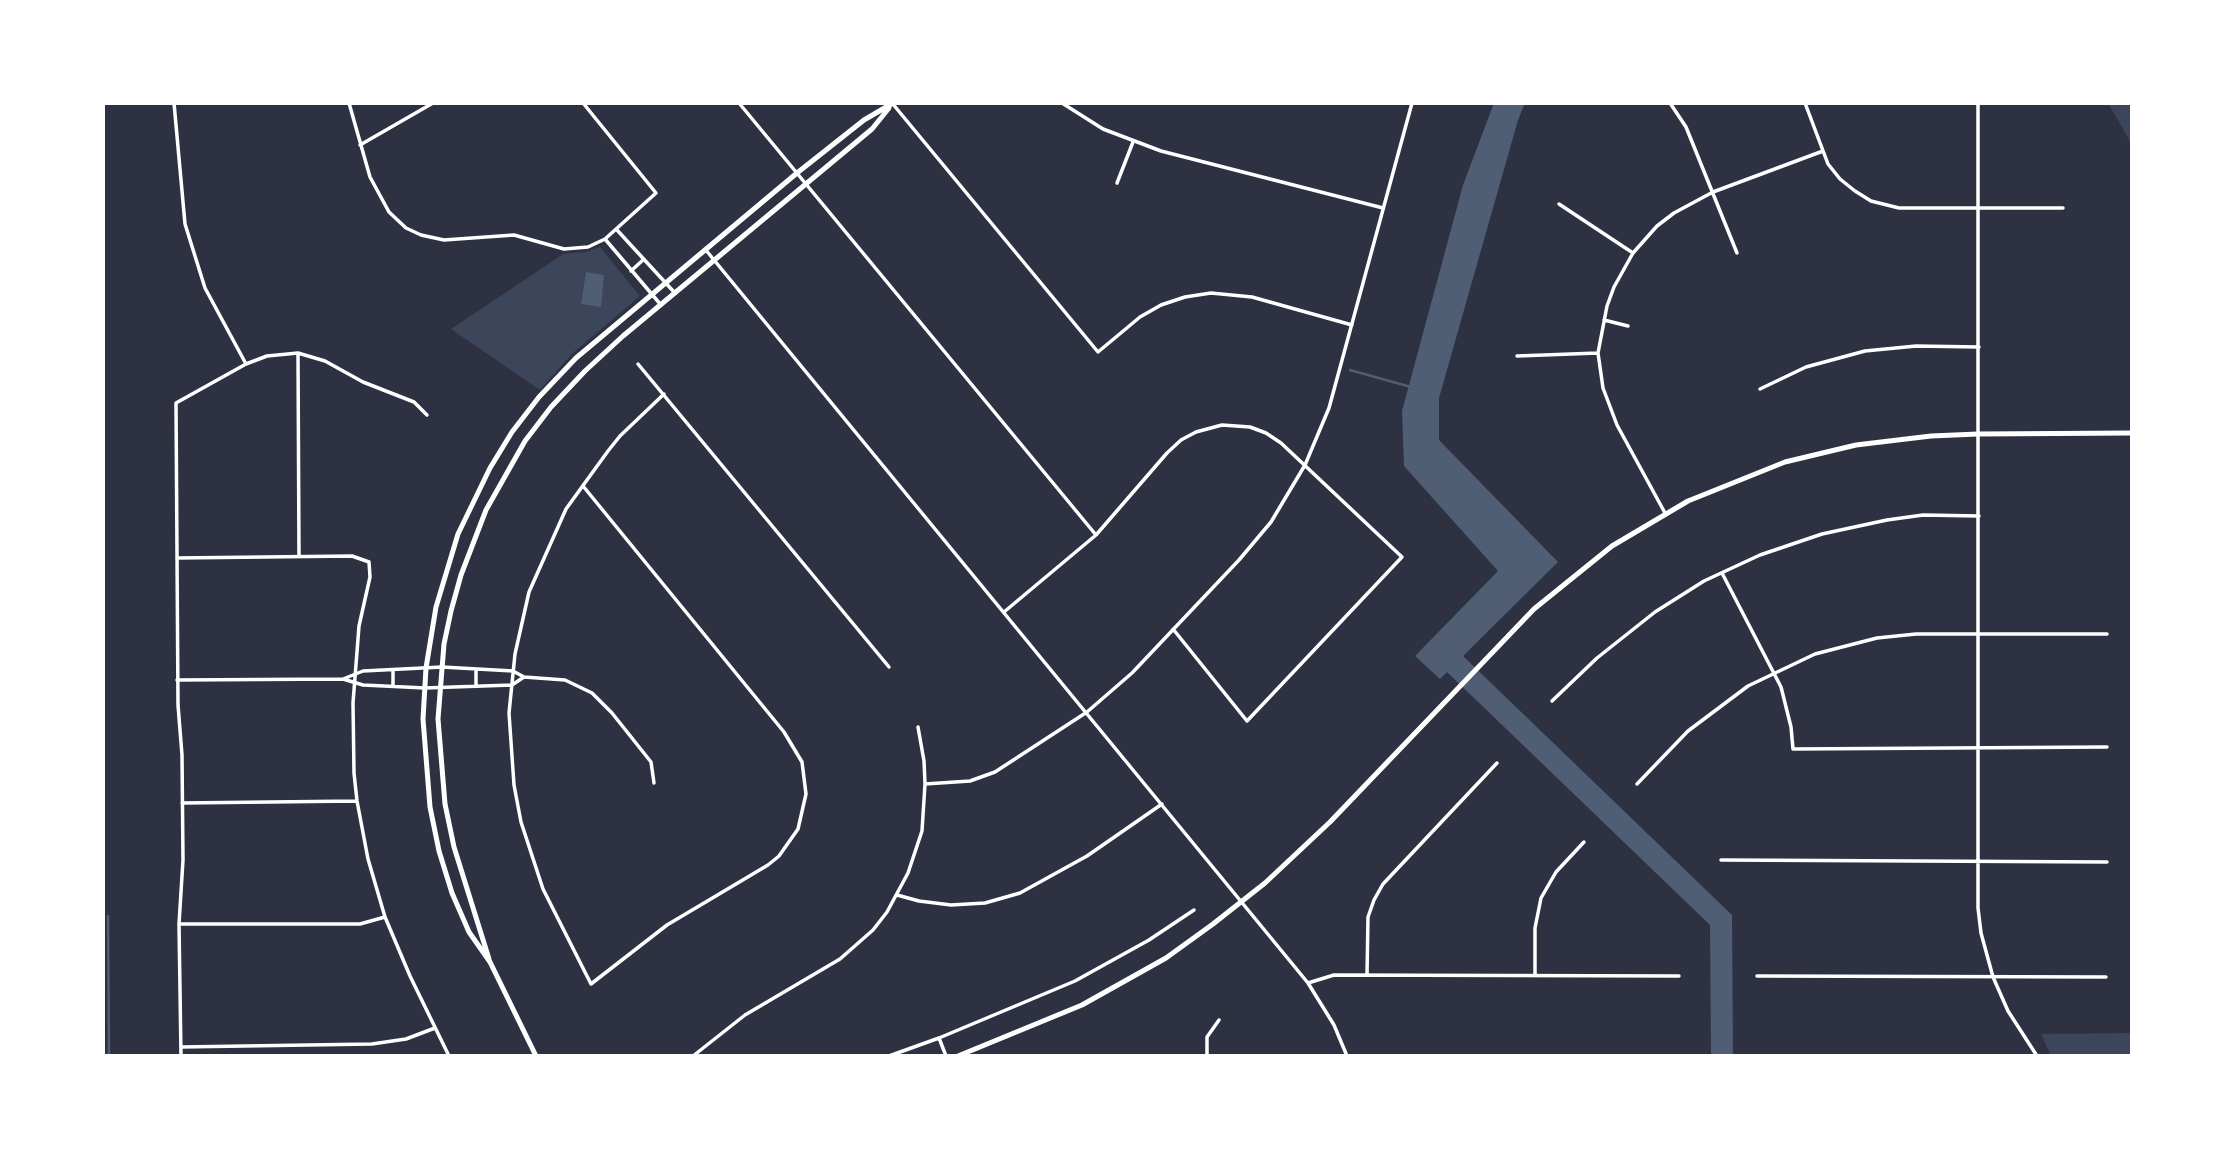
<!DOCTYPE html>
<html>
<head>
<meta charset="utf-8">
<style>
  body { margin:0 }
  #map { position:relative; width:2235px; height:1159px; overflow:hidden; background:#2d3142; font-family:Manrope,sans-serif }
  canvas { display:block }
  .frame { position:absolute; inset:0; border:105px solid #fff; pointer-events:none }
</style>
</head>
<body>
<div id="map">
<canvas width="2235" height="1159"></canvas>
<div class="frame"></div>
</div>
<script>
const context = document.querySelector('canvas').getContext('2d');
context.lineJoin = 'round';
function paint(path, color) {
  context.fillStyle = color;
  context.fill(path, 'evenodd');
}
function toPath(rows) {
  const path = new Path2D();
  for (const r of rows) {
    path.moveTo(r[0], r[1]);
    for (let i = 2; i < r.length; i += 2) path.lineTo(r[i], r[i + 1]);
  }
  return path;
}
function strokePath(path, color, width, dash) {
  context.strokeStyle = color;
  context.lineWidth = width;
  context.lineCap = dash ? 'butt' : 'round';
  context.setLineDash(dash || []);
  context.stroke(path);
}
paint(toPath([
  [2108,103,2132,103,2132,145],
  [600,247,640,296,572,354,540,390,451,329,563,254,585,252],
  [2132,1033,2132,1056,2051,1056,2041,1034]
]), '#3c4559');
paint(toPath([
  [1494,103,1525,103,1518,120,1439,398,1439,440,1558,562,1463,656,1732,915,1733,1056,1711,1056,1710,925,1447,672,1440,679,1415,656,1498,571,1404,466,1402,411,1463,185],
  [586,272,604,275,601,307,581,304]
]), '#4f5d75');
strokePath(toPath([
  [1350,370,1411,387],
  [108,916,109,1056]
]), '#4f5d75', 2.5);
strokePath(toPath([
  [174,103,185,224,205,288,246,364],
  [349,103,370,177,389,212,406,228,421,235,444,240,514,235,564,249,588,247,605,239,656,193,583,103],
  [739,103,1096,535],
  [892,103,1098,352,1140,317,1161,305,1185,297,1211,293,1252,297,1352,325],
  [1062,103,1103,129,1161,151,1383,208],
  [1670,103,1686,127,1737,253],
  [1805,103,1828,164,1840,179,1855,191,1871,201,1899,208,2063,208],
  [1978,103,1978,908,1981,933,1993,977,2008,1011,2037,1056],
  [360,145,433,103],
  [1117,183,1133,142],
  [1559,204,1633,253],
  [617,230,674,292],
  [605,239,661,305],
  [705,249,1308,983,1334,1025,1347,1056],
  [631,271,644,259],
  [1604,320,1628,326],
  [298,353,299,556],
  [1517,356,1598,353],
  [638,364,889,667],
  [1760,389,1806,367,1865,351,1916,346,1979,347],
  [583,486,784,732,802,762,806,794,798,829,779,856,768,865,667,925,591,984,543,889,521,822,514,785,509,713,515,654,529,592,566,509,608,451,620,436,664,394],
  [1665,513,1617,425,1603,388,1598,353,1607,306,1614,287,1633,253,1657,226,1674,213,1713,192,1823,151],
  [177,558,352,556,369,562,370,577,359,626,353,703,354,773,357,801,368,859,385,917,410,976,449,1056],
  [1722,573,1781,687,1791,727,1793,749,2107,747],
  [1004,612,1096,535,1167,453,1181,440,1196,432,1222,425,1250,427,1266,433,1281,443,1402,557,1247,721,1173,629],
  [393,671,393,686],
  [343,679,363,671,442,667,513,671,524,677,565,680,592,693,612,713,651,762,654,783],
  [177,680,343,679,363,685,425,688,512,685,524,677],
  [476,686,476,670],
  [1552,701,1597,658,1655,612,1704,581,1760,555,1822,534,1887,520,1923,515,1979,516],
  [925,784,970,781,995,772,1087,712,1132,673,1239,560,1271,522,1305,465,1329,408,1412,103],
  [1637,784,1688,731,1748,686,1815,654,1877,638,1916,634,2107,634],
  [182,803,357,801],
  [1721,860,2107,862],
  [897,895,919,901,951,905,985,903,1020,893,1087,856,1162,804],
  [179,924,360,924,385,917],
  [1367,975,1368,917,1374,900,1383,884,1497,763],
  [1535,975,1535,928,1541,898,1556,872,1584,842],
  [1757,976,2106,977],
  [1308,983,1334,975,1679,976],
  [939,1038,1075,981,1149,940,1194,910],
  [181,1047,372,1044,406,1039,435,1028],
  [181,1056,179,924,183,860,182,755,178,705,176,403,246,364,267,356,298,353,325,361,363,382,414,402,427,415],
  [693,1056,745,1015,840,959,873,930,887,912,908,873,922,831,925,784,924,761,918,727],
  [889,1056,939,1038,946,1056],
  [1207,1056,1207,1037,1219,1020]
]), '#fff', 3.5);
strokePath(toPath([
  [489,959,454,847,445,804,438,719,444,644,451,611,461,575,486,510,525,441,551,407,585,371,623,336,872,129,889,108],
  [536,1056,490,962,469,932,452,893,439,851,430,807,423,719,426,668,436,607,458,534,490,468,512,432,539,397,576,358,797,173,864,120,893,103],
  [958,1056,1082,1005,1166,958,1213,924,1265,883,1330,822,1534,609,1612,546,1688,501,1785,462,1856,445,1931,436,1978,434,2132,433]
]), '#fff', 5);
</script>
</body>
</html>
